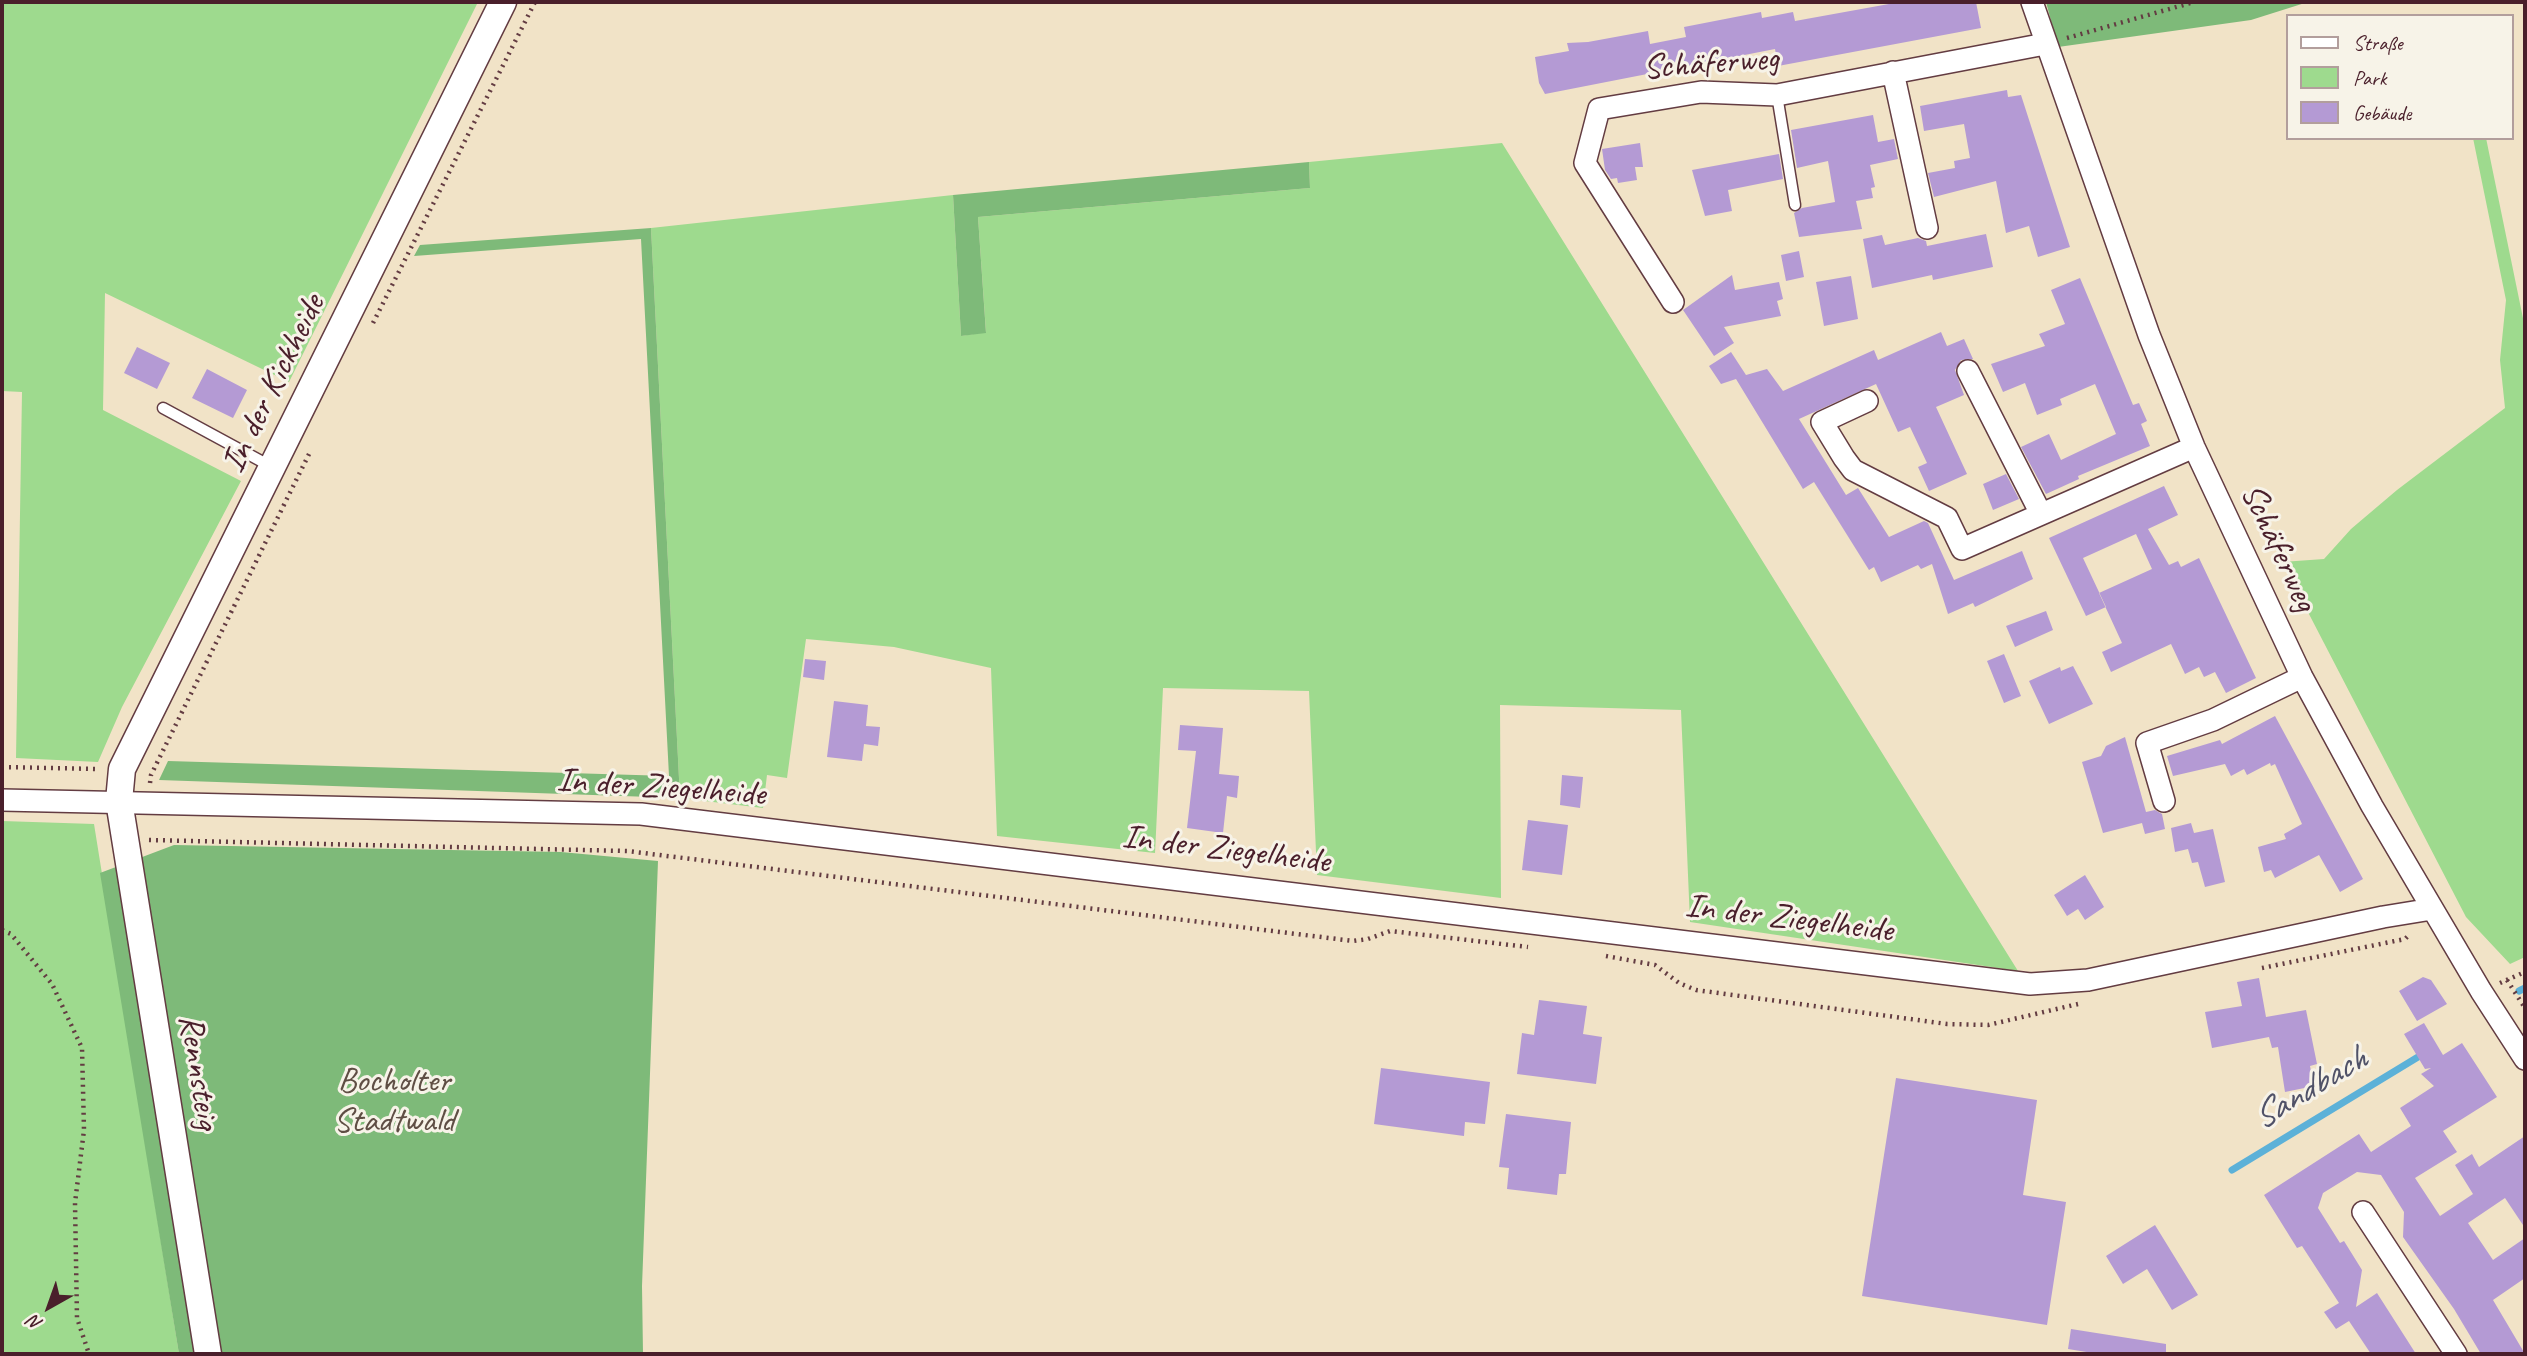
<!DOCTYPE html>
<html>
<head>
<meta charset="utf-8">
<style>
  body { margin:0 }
  #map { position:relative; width:2527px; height:1356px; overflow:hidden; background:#f1e3c7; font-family:Caveat,sans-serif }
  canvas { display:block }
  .frame { position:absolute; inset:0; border:4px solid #4a1f2b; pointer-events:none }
  .legend { position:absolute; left:2286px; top:14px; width:228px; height:126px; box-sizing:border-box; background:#f7f3e8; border:2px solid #b29e9c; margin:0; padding:9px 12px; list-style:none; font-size:21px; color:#4a1f2b }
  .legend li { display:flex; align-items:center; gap:14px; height:35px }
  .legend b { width:35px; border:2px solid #b29e9c }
  .north { position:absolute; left:14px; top:1272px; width:70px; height:70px; -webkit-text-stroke:5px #f7f3e8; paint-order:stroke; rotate:220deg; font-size:19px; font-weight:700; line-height:28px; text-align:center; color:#4a1f2b }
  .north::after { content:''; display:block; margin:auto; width:24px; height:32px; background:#4a1f2b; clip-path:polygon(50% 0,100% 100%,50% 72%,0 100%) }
</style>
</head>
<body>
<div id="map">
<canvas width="2527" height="1356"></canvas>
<div class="frame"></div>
<ul class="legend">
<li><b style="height:9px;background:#fff"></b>Straße</li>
<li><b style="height:19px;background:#9eda8e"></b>Park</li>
<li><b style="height:19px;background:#b49ad4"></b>Gebäude</li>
</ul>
<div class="north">N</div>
</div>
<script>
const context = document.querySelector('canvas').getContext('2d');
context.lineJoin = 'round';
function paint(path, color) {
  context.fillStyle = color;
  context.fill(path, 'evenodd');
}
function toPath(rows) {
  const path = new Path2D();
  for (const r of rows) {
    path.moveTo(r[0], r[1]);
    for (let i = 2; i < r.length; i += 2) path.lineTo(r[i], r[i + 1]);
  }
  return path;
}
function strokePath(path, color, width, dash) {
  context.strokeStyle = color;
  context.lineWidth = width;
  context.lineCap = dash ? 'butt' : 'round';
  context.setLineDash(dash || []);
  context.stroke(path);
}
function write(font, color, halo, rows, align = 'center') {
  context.font = font + ' Caveat,sans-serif';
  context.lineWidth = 6;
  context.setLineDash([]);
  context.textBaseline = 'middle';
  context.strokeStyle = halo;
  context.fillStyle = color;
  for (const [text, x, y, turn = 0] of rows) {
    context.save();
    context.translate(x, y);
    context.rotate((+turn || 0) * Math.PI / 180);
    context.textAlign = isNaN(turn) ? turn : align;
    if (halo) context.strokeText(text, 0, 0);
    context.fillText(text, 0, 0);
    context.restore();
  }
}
paint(toPath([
  [2,2,478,2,289,382,105,293,103,410,241,481,122,707,98,762,16,758,22,392,2,391],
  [2473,138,2486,138,2525,328,2525,957,2510,964,2466,917,2282,562,2324,559,2351,529,2397,490,2505,408,2500,360,2506,300],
  [1502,143,2018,971,1690,922,1681,710,1500,705,1501,898,1317,875,1309,691,1163,688,1155,853,997,836,991,668,894,647,806,639,787,778,767,775,763,808,680,798,651,228,953,195,961,336,986,332,978,217,1310,188,1309,162],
  [2,821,94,824,179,1354,2,1354]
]), '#9eda8e');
paint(toPath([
  [2046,2,2308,2,2251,20,2058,47],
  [1309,162,1310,188,978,217,986,333,961,336,953,195],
  [651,228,680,798,159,780,168,761,669,776,641,239,414,256,420,245],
  [174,845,561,852,658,861,642,1286,643,1354,179,1354,100,873]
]), '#7eba79');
strokePath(toPath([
  [2519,991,2525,988],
  [2232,1170,2418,1057]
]), '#5cb1d8', 7);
paint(toPath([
  [1900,2,1976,2,1981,28,1778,66,1775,49,1545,94,1539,83,1535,57,1569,51,1567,43,1588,42,1648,31,1650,44,1686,37,1684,27,1761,12,1762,18,1793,12,1795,21],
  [2007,90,2008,97,2021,95,2070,247,2038,257,2029,226,2006,233,1996,181,1934,197,1928,173,1955,168,1954,161,1970,158,1964,124,1924,131,1920,106],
  [1873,115,1878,142,1894,139,1898,159,1870,165,1875,187,1871,188,1873,198,1856,201,1862,229,1799,237,1794,213,1802,208,1835,202,1828,161,1797,168,1791,130],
  [1640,143,1643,167,1635,167,1637,180,1618,183,1617,178,1611,179,1605,170,1602,149],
  [1779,154,1783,179,1728,190,1732,211,1705,216,1692,170],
  [1986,234,1993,267,1933,280,1932,275,1872,288,1863,239,1882,235,1885,245,1918,238,1926,241,1927,246],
  [1799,251,1804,277,1786,281,1781,255],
  [1732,275,1735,290,1779,282,1783,299,1777,301,1781,316,1724,327,1734,343,1714,356,1683,310],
  [1851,276,1858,319,1824,326,1816,282],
  [2080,278,2133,405,2139,403,2147,421,2141,424,2150,446,2078,476,2079,479,2046,494,2021,447,2049,434,2061,460,2116,434,2095,384,2060,399,2062,405,2037,415,2025,383,2003,392,1991,364,2045,346,2039,334,2065,324,2051,290],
  [1941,332,1947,346,1964,339,1973,359,1961,360,1955,370,1964,395,1936,407,1967,474,1929,491,1918,467,1927,463,1910,427,1898,432,1876,384,1799,419,1846,495,1858,488,1889,537,1924,521,1928,523,1954,580,2022,551,2033,579,1975,607,1973,603,1948,614,1932,564,1921,569,1918,565,1881,582,1874,567,1869,570,1814,482,1803,489,1736,379,1721,384,1709,366,1731,352,1746,375,1767,369,1783,391,1874,350,1878,360],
  [137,347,170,363,157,389,124,373],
  [207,369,247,390,233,418,192,398],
  [2006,474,2019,499,1993,510,1983,484],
  [2164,486,2178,515,2148,529,2169,565,2178,561,2181,567,2199,558,2256,678,2226,693,2215,672,2204,677,2199,667,2185,674,2171,644,2111,672,2102,652,2122,643,2099,593,2152,569,2136,534,2083,558,2106,607,2086,616,2049,538],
  [2046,611,2053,630,2015,647,2006,626],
  [2004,654,2021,696,2004,703,1987,661],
  [805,659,826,661,824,680,803,677],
  [2073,666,2093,704,2049,724,2029,681,2060,667,2061,671],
  [834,701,868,705,866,726,880,727,878,746,864,744,862,761,827,757],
  [2275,716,2363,879,2340,892,2319,855,2275,878,2271,870,2264,872,2258,847,2286,839,2284,834,2302,824,2275,764,2271,766,2270,763,2247,775,2244,769,2231,776,2225,764,2173,776,2167,756,2220,740,2222,744],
  [1180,725,1223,728,1219,774,1239,776,1237,798,1227,796,1223,833,1187,828,1196,751,1178,750],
  [2125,737,2146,812,2155,810,2162,814,2165,829,2145,834,2142,823,2103,833,2082,762,2101,756,2106,746],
  [1562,775,1583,777,1580,808,1560,805],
  [1528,820,1568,825,1562,875,1522,870],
  [2191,823,2194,833,2213,829,2225,882,2205,887,2198,862,2192,863,2188,849,2175,852,2171,828],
  [2085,875,2104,907,2085,920,2078,909,2067,916,2054,895],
  [2423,977,2431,980,2447,1004,2417,1021,2399,991],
  [2259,978,2266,1017,2306,1010,2317,1064,2310,1066,2314,1086,2285,1092,2278,1047,2272,1048,2269,1037,2212,1048,2205,1012,2242,1006,2237,982],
  [1539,1000,1587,1006,1583,1034,1602,1037,1596,1084,1517,1074,1522,1033,1534,1035],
  [2424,1023,2443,1055,2462,1043,2497,1097,2443,1131,2457,1152,2415,1178,2440,1216,2473,1194,2455,1165,2472,1154,2479,1167,2525,1136,2525,1228,2505,1198,2468,1223,2493,1260,2525,1238,2525,1278,2493,1300,2525,1354,2481,1354,2454,1309,2403,1237,2404,1212,2381,1175,2357,1172,2323,1193,2318,1208,2340,1243,2344,1241,2362,1270,2356,1307,2377,1293,2416,1354,2371,1354,2349,1321,2336,1329,2324,1312,2339,1303,2302,1246,2297,1248,2264,1195,2359,1134,2371,1152,2411,1126,2400,1108,2434,1086,2421,1074,2431,1068,2425,1069,2404,1034],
  [1381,1068,1490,1082,1485,1124,1465,1122,1464,1136,1374,1124],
  [1896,1078,2037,1100,2023,1195,2066,1202,2047,1325,1862,1296],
  [1506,1114,1571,1122,1566,1174,1559,1174,1557,1195,1507,1189,1509,1168,1499,1167],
  [2155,1225,2198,1295,2172,1310,2147,1269,2123,1284,2106,1256],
  [2071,1329,2166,1344,2166,1354,2099,1354,2068,1349]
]), '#b49ad4');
const service = toPath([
  [1777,95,1795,205],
  [163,408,272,467]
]);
const minor = toPath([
  [2032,2,2149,335,2194,447,2302,677,2372,806,2481,991,2525,1059],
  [1893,72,1927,228],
  [1673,302,1585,163,1599,109,1701,92,1777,95,2045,44],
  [1968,371,2040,512],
  [1867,401,1822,422,1844,458,1853,470,1947,518,1962,549,2194,447],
  [2,800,641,814,2030,984,2088,980,2383,917,2432,909],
  [2164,801,2147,743,2213,720,2302,677],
  [2363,1212,2456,1354]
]);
const tertiary = toPath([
  [208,1354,119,801,122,769,503,2]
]);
strokePath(service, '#633c42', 13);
strokePath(minor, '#633c42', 24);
strokePath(tertiary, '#633c42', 29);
strokePath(toPath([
  [2067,38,2194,2],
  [373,323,535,2],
  [2,767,98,769],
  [150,783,151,775,309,454],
  [149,840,627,851,1353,941,1368,939,1390,931,1528,947],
  [2,930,11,934,52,984,82,1048,84,1130,75,1203,77,1318,89,1354],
  [1606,956,1655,965,1679,983,1696,990,1947,1024,1988,1025,2078,1004],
  [2262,968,2405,939,2409,935],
  [2507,980,2525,1008],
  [2500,983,2525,972]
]), '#633c42', 4.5, [2, 5]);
strokePath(service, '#fff', 10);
strokePath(minor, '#fff', 21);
strokePath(tertiary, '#fff', 26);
write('35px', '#4a1f2b', '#f7f3e8', [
  ["Schäferweg",1711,64,-4],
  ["In der Kickheide",274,384,-64],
  ["Schäferweg",2278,548,65],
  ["In der Ziegelheide",661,788,4],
  ["In der Ziegelheide",1226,850,7],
  ["In der Ziegelheide",1789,919,7],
  ["Rennsteig",198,1072,81]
]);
write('35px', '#5f4e44', '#f7f3e8', [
  ["Bocholter",394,1082],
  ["Stadtwald",394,1122]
]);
write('italic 37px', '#505268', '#f7f3e8', [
  ["Sandbach",2310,1089,-31]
]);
</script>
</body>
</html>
